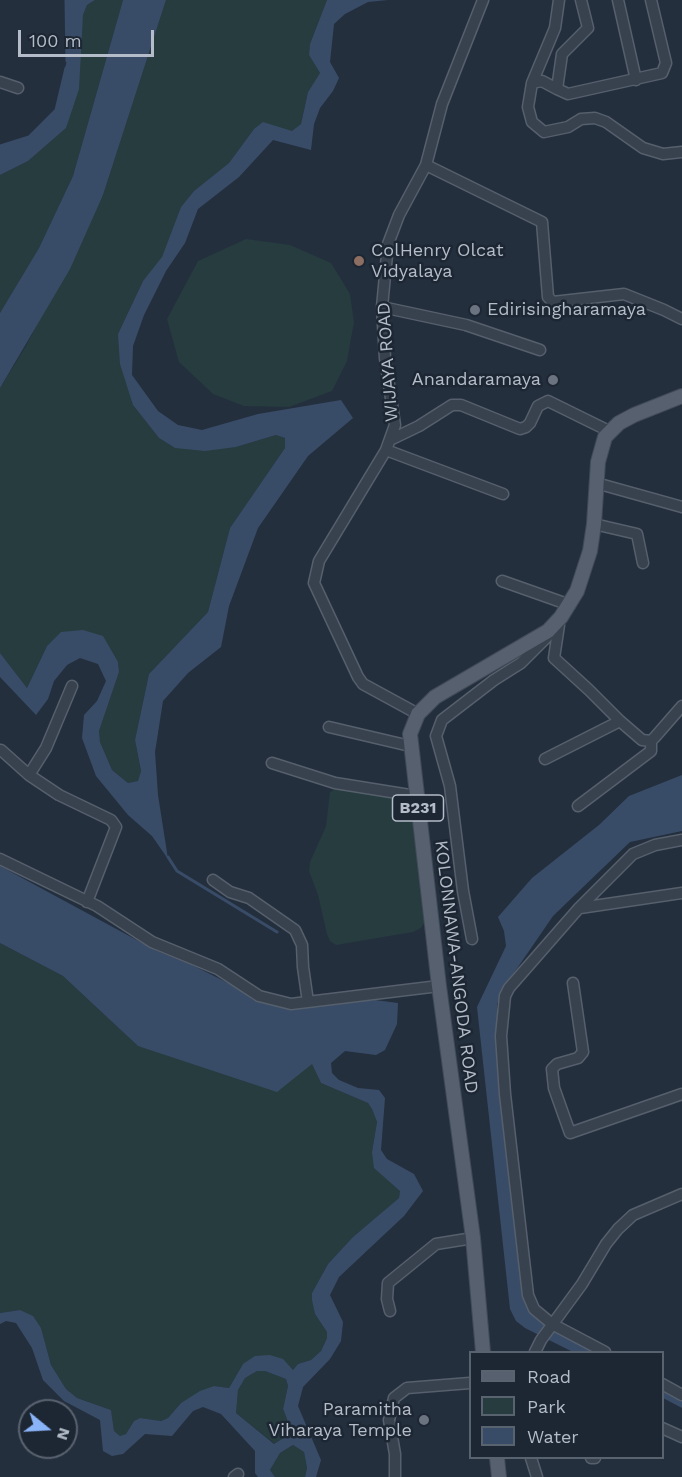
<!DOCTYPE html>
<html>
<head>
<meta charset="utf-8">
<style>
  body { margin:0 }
  #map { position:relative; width:682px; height:1477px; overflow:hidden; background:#242f3e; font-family:"Work Sans",sans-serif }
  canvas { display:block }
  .legend { position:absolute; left:469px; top:1351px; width:195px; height:108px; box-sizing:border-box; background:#1d2633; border:2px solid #59626f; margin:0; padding:8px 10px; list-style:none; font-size:18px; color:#b4bcc9 }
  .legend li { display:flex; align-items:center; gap:12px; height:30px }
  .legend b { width:30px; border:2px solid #59626f }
  .north { position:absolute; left:18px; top:1399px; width:60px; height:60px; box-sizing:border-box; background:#1d2633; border:2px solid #59626f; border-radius:50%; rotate:108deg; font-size:16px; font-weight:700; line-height:24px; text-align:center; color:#b4bcc9 }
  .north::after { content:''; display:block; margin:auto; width:21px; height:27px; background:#8ab4f8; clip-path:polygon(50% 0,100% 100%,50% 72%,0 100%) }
  .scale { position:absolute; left:18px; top:30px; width:136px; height:27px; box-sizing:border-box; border:3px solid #b4bcc9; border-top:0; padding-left:8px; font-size:18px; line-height:21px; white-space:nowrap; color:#b4bcc9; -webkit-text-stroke:4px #1d2633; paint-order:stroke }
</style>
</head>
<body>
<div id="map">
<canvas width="682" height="1477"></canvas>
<ul class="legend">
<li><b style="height:8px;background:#56606e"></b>Road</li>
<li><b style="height:16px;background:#263c3f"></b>Park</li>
<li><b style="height:16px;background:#394c67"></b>Water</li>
</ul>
<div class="north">N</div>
<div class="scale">100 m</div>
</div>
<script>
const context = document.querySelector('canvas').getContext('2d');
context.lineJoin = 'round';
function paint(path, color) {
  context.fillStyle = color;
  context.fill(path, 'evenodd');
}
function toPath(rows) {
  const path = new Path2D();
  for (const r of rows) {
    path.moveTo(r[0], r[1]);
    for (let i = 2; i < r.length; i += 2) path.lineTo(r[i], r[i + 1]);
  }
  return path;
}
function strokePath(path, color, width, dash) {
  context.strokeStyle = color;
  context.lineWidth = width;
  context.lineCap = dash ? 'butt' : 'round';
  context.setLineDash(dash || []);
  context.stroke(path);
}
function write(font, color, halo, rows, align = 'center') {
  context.font = font + ' "Work Sans",sans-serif';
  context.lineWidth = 5;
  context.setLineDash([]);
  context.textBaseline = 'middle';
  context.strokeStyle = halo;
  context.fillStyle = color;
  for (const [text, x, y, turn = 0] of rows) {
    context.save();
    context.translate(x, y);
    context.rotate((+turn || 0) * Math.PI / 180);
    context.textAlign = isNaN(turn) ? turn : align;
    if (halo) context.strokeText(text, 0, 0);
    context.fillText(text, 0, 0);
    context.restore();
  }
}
paint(toPath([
  [95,0,123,0,73,176,39,248,0,313,0,175,28,161,66,128,83,15,87,5],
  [166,0,327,0,310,44,309,55,320,73,308,92,301,124,293,131,254,129,229,163,194,191,181,207,162,258,143,281,118,334,133,405,159,438,175,448,236,447,276,435,285,438,285,448,230,528,208,612,149,674,135,740,141,772,138,781,128,783,112,770,100,742,99,731,119,672,118,662,47,646,27,688,0,653,0,388,26,346,103,195],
  [246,239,290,245,331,263,350,294,354,322,347,361,332,391,289,407,244,406,213,394,179,362,167,319,198,261],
  [336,789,404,797,410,802,425,922,421,928,413,932,336,945,330,941,327,934,318,895,309,871,310,862,326,826,330,792],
  [0,943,63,976,138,1046,312,1064,321,1083,368,1103,372,1109,377,1122,372,1152,400,1191,399,1198,353,1237,328,1264,312,1293,315,1314,327,1332,327,1338,321,1351,311,1360,298,1364,293,1370,243,1364,229,1388,214,1386,181,1403,168,1418,161,1421,140,1418,134,1421,126,1434,120,1436,114,1431,111,1410,77,1398,66,1389,51,1365,41,1328,20,1310,0,1313],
  [257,1371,265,1371,286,1379,288,1386,283,1409,287,1419,287,1432,282,1439,275,1444,236,1413,238,1390,245,1378],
  [293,1445,304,1452,307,1468,305,1477,275,1477,270,1470,280,1453]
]), '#263c3f');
paint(toPath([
  [66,0,95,0,87,5,83,15,79,89,66,128,28,161,0,175,0,146,29,137,56,110,67,60],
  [123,0,166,0,103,195,70,269,0,388,0,313,39,248,73,176],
  [327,0,388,0,368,2,345,14,334,24,330,62,339,78,333,91,320,108,314,124,311,150,273,140,239,177,198,209,185,243,166,271,144,315,133,346,132,375,158,411,178,425,202,430,258,414,341,400,353,418,308,456,258,528,229,606,221,647,188,673,163,701,155,752,158,795,168,859,152,836,128,815,96,776,82,738,84,715,97,701,106,681,98,664,80,658,67,665,54,681,48,699,36,715,0,677,0,653,27,688,47,646,61,632,83,630,103,636,118,662,119,672,99,731,100,742,112,770,128,783,138,781,141,771,135,740,149,674,208,612,230,528,285,448,285,438,276,435,236,447,205,451,175,448,159,438,133,405,120,364,118,334,143,281,162,257,181,207,194,191,229,163,254,129,263,122,292,131,301,124,308,92,320,73,309,55,310,44],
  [682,775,682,831,630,842,553,916,505,986,497,1004,500,1062,524,1295,529,1311,567,1338,595,1352,573,1352,525,1328,516,1321,510,1309,477,1007,506,946,504,931,498,917,532,878,599,825,629,796],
  [0,866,157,951,192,965,234,986,253,1000,276,1006,306,1006,375,1000,398,1003,397,1024,385,1050,376,1055,345,1051,331,1063,332,1073,339,1080,358,1088,379,1090,385,1098,381,1150,387,1159,414,1174,423,1191,404,1216,339,1277,330,1295,343,1322,341,1341,330,1359,303,1387,298,1406,321,1460,316,1477,305,1477,307,1468,304,1452,293,1445,280,1453,270,1470,275,1477,258,1477,255,1473,255,1451,221,1414,203,1407,193,1411,172,1436,145,1434,123,1454,112,1456,103,1451,100,1420,64,1401,43,1380,32,1348,16,1323,6,1321,0,1324,0,1313,20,1310,33,1316,41,1328,51,1365,66,1389,77,1398,111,1410,114,1431,120,1436,126,1434,134,1421,140,1418,161,1421,168,1418,181,1403,200,1391,214,1386,229,1388,243,1364,255,1356,270,1355,283,1359,293,1370,298,1364,311,1360,321,1351,327,1338,327,1332,315,1314,312,1300,312,1293,328,1264,353,1237,399,1198,400,1191,374,1168,372,1152,377,1122,372,1109,368,1103,321,1083,312,1064,277,1092,138,1046,63,976,0,943],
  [257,1371,265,1371,286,1379,288,1386,283,1409,287,1419,287,1432,282,1439,274,1444,236,1413,238,1390,245,1378],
  [662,1389,682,1399,682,1408,663,1398]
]), '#394c67');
strokePath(toPath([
  [66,0,67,61],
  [0,146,29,137,56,110,66,68],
  [168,857,177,871,277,932]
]), '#394c67', 3);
const minor = toPath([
  [559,0,555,28,532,83,528,107,532,122,544,132,568,127,581,119,595,118,606,122,643,148,663,154,682,152],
  [581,0,588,28,562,54,557,89,568,94,662,73,666,63,651,0],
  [618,0,636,80],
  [0,82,18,88],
  [532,83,542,81,557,89],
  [426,165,542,222,548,297,553,302,624,294,664,310,682,319],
  [382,307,466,325,540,350],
  [390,440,419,426,452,405,461,405,520,429,526,427,530,423,538,406,548,401,609,431],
  [386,450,503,494],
  [596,483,682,507],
  [594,524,637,534,643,563],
  [502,581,570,605],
  [559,625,554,658,589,690,620,721,642,740,651,741,655,737,682,706],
  [418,714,363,684,358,677,314,583,319,561,386,450,395,425,385,358,382,307,388,244,399,215,426,165,442,104,483,0],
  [329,727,410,746],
  [1,750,29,775,59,795,111,820,116,827,87,902],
  [545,759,620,721],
  [272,763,335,783,416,796],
  [29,775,46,748,72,686],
  [578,806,651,751,651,741],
  [0,859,97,906,152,942,218,969,259,996,291,1004,439,986],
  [213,880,230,892,249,898,295,930,302,945,303,967,308,1002],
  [580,908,682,893],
  [472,939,463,891,450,786,436,736,442,720,494,680,521,663,553,631],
  [573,983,583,1052,578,1058,557,1064,552,1069,554,1088,570,1133,682,1094],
  [390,1311,387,1299,388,1283,436,1244,473,1238],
  [535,1352,541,1340,582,1284,606,1244,618,1229,633,1215,682,1194],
  [605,1352,552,1324,534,1309,528,1295,505,1094,501,1036,505,996,509,988,579,908,633,854,655,845,682,840],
  [662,1384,682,1395],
  [662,1428,682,1437],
  [531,1458,537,1477],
  [591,1458,595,1458],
  [234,1477,238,1474],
  [395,1477,395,1454,389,1420,394,1398,407,1388,470,1383]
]);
const major = toPath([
  [483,1352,473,1238,439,986,410,734,418,714,435,697,548,631,561,617,577,591,590,551,594,524,598,462,605,437,619,423,634,415,682,396],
  [497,1458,499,1477]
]);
strokePath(minor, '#565f6c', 13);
strokePath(major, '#414a57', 16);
strokePath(minor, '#38414e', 10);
strokePath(major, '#56606e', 14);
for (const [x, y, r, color] of [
  [359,261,6,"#8d6e63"],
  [475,310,6,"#6b7280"],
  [553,380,6,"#6b7280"],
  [424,1420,6,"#6b7280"]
]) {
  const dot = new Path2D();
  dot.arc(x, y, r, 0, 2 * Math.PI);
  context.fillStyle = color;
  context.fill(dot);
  strokePath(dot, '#1d2633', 2);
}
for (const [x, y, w] of [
  [418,808,51]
]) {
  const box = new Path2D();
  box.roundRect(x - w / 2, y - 13, w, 26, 4.5);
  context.fillStyle = '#1d2633';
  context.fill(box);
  strokePath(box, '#b4bcc9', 1.5);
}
write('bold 16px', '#b4bcc9', null, [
  ["B231",418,808]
]);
write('18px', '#b4bcc9', '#1d2633', [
  ["ColHenry Olcat",371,251],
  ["Vidyalaya",371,272],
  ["Edirisingharamaya",487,310],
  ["Anandaramaya",541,380,"right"],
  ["Paramitha",412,1410,"right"],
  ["Viharaya Temple",412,1431,"right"]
], 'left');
write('18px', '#b4bcc9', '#1d2633', [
  ["WIJAYA ROAD",388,362,-94],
  ["KOLONNAWA-ANGODA ROAD",456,967,83]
]);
</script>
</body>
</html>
